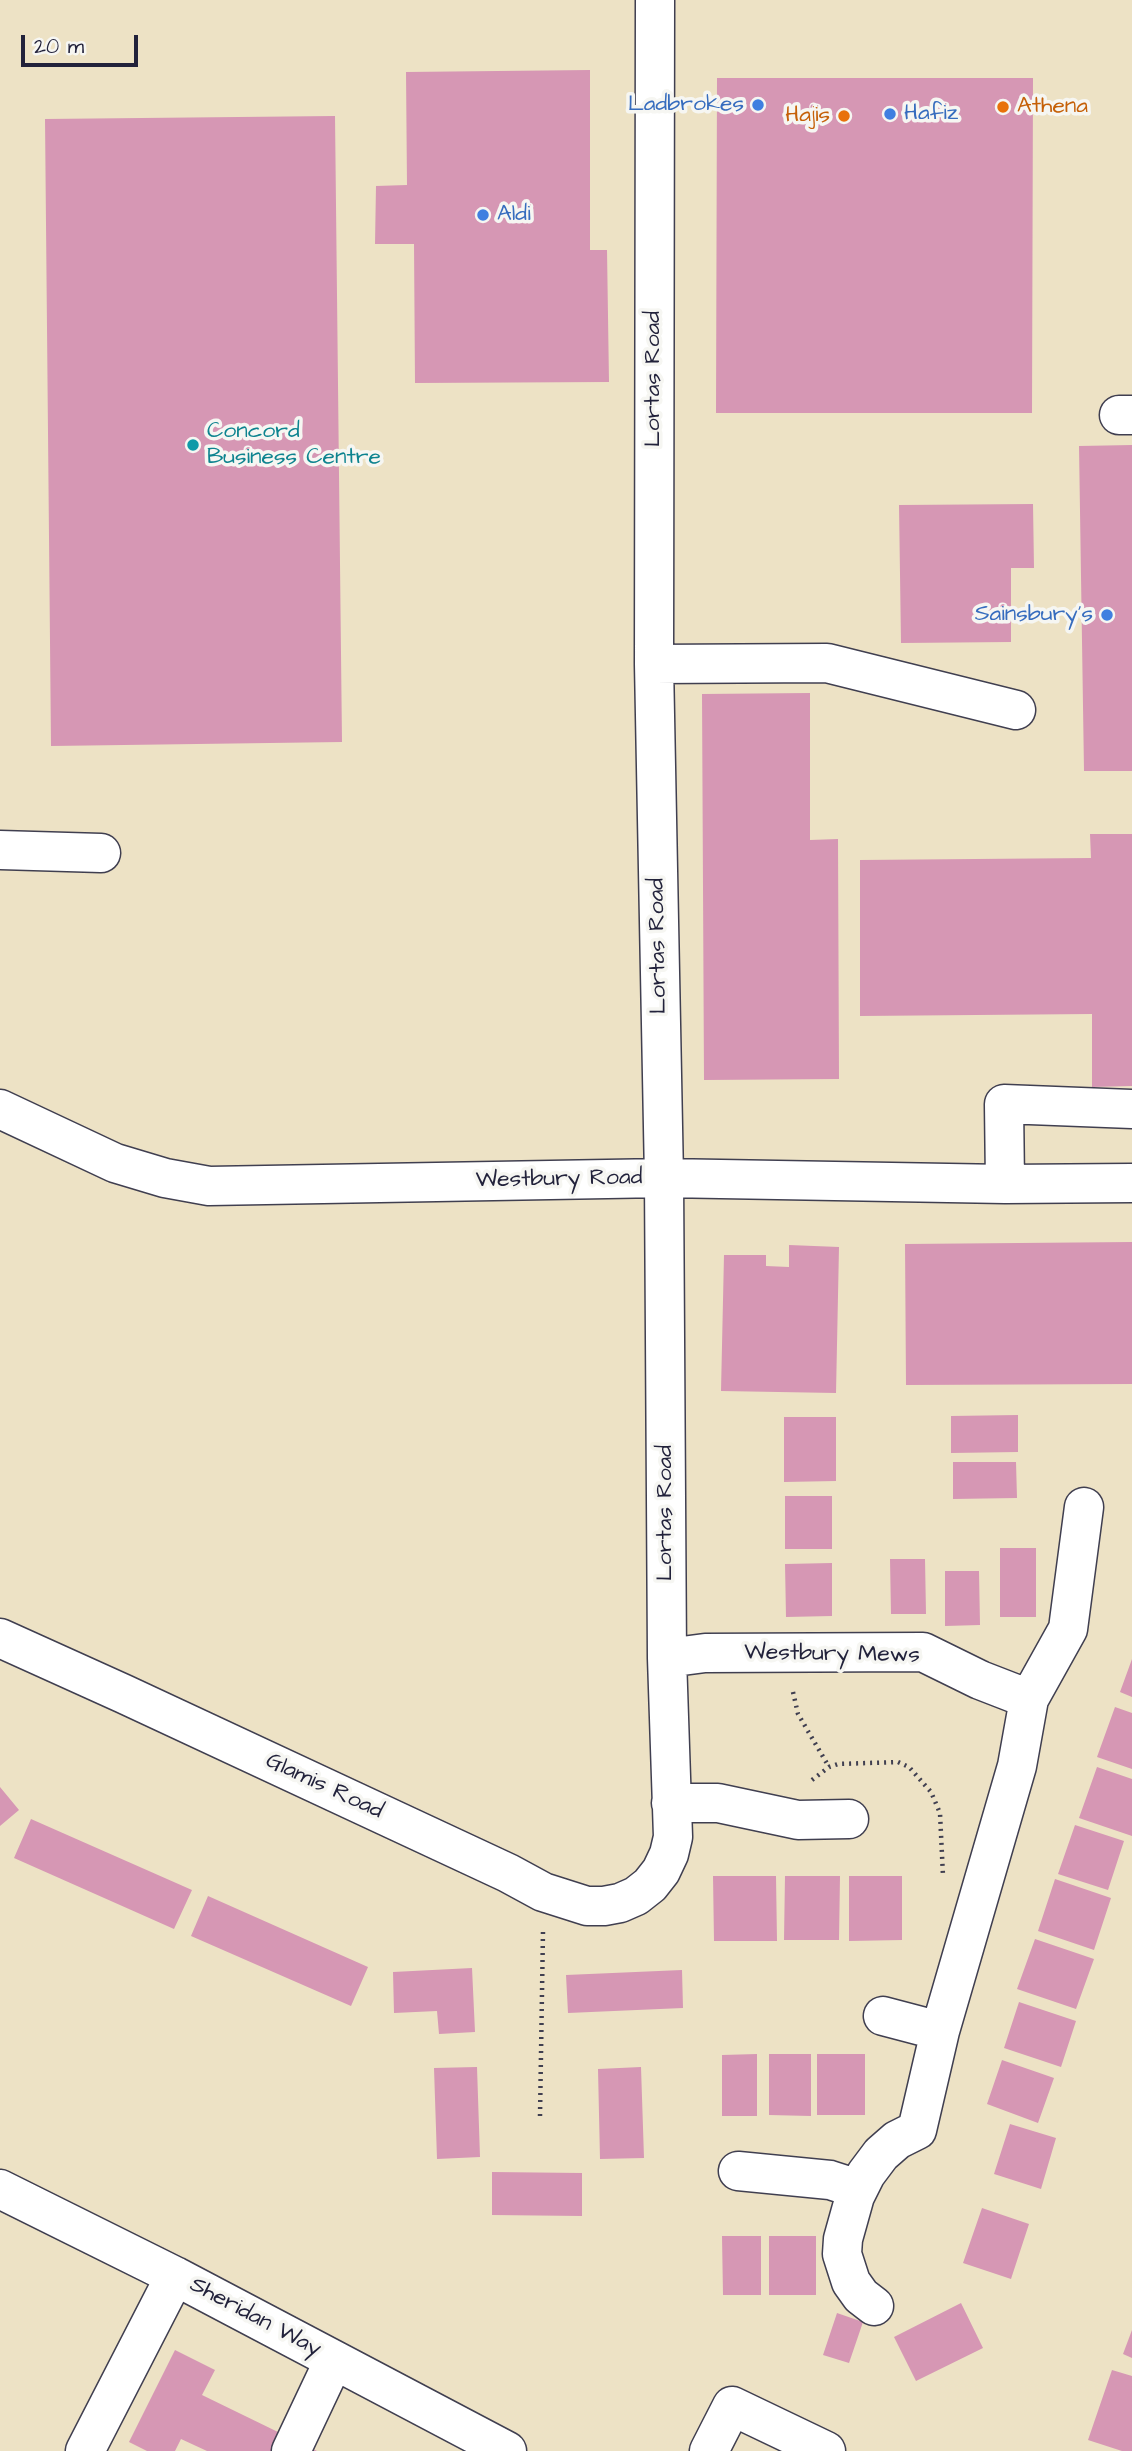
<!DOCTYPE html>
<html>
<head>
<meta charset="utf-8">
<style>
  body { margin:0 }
  #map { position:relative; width:1132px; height:2451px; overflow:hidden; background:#ede2c5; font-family:"Architects Daughter",sans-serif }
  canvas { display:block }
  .scale { position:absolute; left:21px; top:35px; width:117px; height:32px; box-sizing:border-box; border:4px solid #22223b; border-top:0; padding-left:9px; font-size:21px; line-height:24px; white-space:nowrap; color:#22223b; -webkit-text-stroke:5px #f6f6f2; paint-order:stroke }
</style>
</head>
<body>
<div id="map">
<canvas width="1132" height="2451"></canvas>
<div class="scale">20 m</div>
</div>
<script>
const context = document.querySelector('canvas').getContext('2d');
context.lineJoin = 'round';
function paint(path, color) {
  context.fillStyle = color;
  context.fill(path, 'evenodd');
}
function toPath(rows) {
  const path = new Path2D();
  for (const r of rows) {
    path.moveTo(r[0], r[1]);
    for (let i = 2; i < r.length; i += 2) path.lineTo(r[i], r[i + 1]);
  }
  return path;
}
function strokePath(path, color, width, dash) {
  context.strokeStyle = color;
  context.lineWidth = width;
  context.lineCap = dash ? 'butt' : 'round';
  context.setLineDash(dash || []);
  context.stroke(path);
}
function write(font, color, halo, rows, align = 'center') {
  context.font = font + ' "Architects Daughter",sans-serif';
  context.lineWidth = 7;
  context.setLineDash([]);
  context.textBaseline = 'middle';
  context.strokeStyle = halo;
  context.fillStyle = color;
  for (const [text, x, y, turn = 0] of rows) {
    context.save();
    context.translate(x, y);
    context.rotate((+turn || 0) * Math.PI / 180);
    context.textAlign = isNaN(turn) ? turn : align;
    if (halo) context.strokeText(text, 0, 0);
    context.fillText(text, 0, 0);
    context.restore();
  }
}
paint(toPath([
  [590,70,590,250,607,250,609,382,415,383,414,244,375,244,376,186,407,185,406,72],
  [717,78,1033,78,1032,413,716,413],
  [335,116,342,742,51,746,45,119],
  [1132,445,1132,771,1084,771,1079,446],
  [1033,504,1034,568,1011,568,1011,642,901,643,899,505],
  [810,693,810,840,838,839,839,1079,704,1080,702,694],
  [1090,834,1132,834,1132,1086,1092,1087,1092,1014,860,1016,860,860,1091,858],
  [1132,1242,1132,1384,906,1385,905,1244],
  [789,1245,839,1247,836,1393,721,1391,724,1255,766,1255,766,1266,789,1267],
  [1018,1415,1018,1452,951,1453,951,1416],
  [784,1417,836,1417,836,1481,784,1482],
  [953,1462,1016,1462,1017,1498,953,1499],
  [785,1496,832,1496,832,1549,785,1549],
  [1000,1548,1036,1548,1036,1617,1000,1617],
  [890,1559,925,1559,926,1614,891,1614],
  [832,1563,832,1616,786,1617,785,1564],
  [945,1571,979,1571,980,1625,945,1626],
  [1132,1659,1132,1697,1120,1692],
  [1115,1707,1132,1713,1132,1769,1097,1757],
  [1097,1767,1132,1779,1132,1836,1079,1818],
  [0,1787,19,1810,0,1826],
  [31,1819,192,1890,174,1929,14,1858],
  [1075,1825,1124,1841,1108,1890,1058,1874],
  [713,1876,776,1876,777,1941,714,1941],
  [785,1876,840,1876,839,1940,784,1940],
  [849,1876,902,1876,902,1940,849,1941],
  [1055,1879,1111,1898,1094,1950,1038,1931],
  [208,1896,368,1967,351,2006,191,1936],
  [1035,1939,1094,1959,1076,2009,1017,1989],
  [472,1968,475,2032,439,2034,437,2011,394,2013,393,1972],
  [682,1970,683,2008,568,2013,566,1975],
  [1019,2002,1076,2021,1061,2067,1004,2048],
  [757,2054,757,2116,722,2116,722,2055],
  [769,2054,811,2054,811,2116,769,2115],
  [817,2054,865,2054,865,2115,817,2115],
  [1002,2060,1054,2078,1038,2123,987,2104],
  [477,2067,480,2157,437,2159,434,2068],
  [641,2067,644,2158,600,2159,598,2069],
  [1010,2124,1056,2138,1041,2189,994,2174],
  [492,2172,582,2173,582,2216,492,2215],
  [982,2208,1029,2224,1011,2279,963,2263],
  [722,2236,761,2236,761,2295,723,2295],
  [769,2236,816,2236,816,2295,769,2295],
  [961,2303,983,2348,916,2381,894,2337],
  [837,2313,863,2322,849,2363,823,2355],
  [1132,2330,1132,2358,1123,2354],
  [175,2350,215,2370,202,2395,317,2451,207,2451,181,2439,175,2451,147,2451,129,2442],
  [1112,2370,1132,2376,1132,2451,1122,2451,1088,2440]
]), '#d697b4');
const minor = toPath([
  [1119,415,1132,415],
  [654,664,827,663,1016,710],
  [0,850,101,853],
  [0,1109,115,1163,165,1178,209,1186,664,1178,1005,1184,1132,1183],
  [1005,1184,1004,1104,1132,1109],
  [0,1638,124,1694,508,1873,543,1892,587,1906,604,1906,620,1903,636,1896,650,1885,661,1871,669,1854,673,1837,667,1658,664,1178,654,664,655,0],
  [667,1658,705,1653,923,1652,980,1680,1029,1699],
  [671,1803,718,1803,798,1820,849,1819],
  [883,2016,940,2031],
  [738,2171,830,2180,858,2189],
  [0,2189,175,2276,507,2451],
  [874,2306,861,2296,851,2282,842,2254,843,2239,855,2196,866,2174,881,2154,897,2140,917,2130,940,2031,1017,1766,1029,1699,1068,1629,1084,1507],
  [85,2451,175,2276],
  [291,2451,334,2360],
  [709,2451,732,2406,826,2451]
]);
strokePath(minor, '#403f50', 41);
strokePath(toPath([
  [793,1692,798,1714,829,1767],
  [812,1780,829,1767,838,1764,898,1762,909,1767,931,1792,940,1813,943,1876],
  [540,2116,543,1931]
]), '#403f50', 4.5, [2, 5]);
strokePath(minor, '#fff', 38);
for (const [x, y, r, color] of [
  [758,105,7,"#3f7fe0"],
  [1003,107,7,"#e8710a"],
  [890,114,7,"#3f7fe0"],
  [844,116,7,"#e8710a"],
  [483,215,7,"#3f7fe0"],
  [193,445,7,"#0f9aa8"],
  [1107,615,7,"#3f7fe0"]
]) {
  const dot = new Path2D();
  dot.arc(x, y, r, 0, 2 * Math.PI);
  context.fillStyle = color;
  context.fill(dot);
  strokePath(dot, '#f6f6f2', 2.5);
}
write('23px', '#366cbe', '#f6f6f2', [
  ["Ladbrokes",744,105],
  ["Hafiz",904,114,"left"],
  ["Aldi",497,215,"left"],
  ["Sainsbury's",1093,615]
], 'right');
write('23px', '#c56008', '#f6f6f2', [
  ["Athena",1017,107],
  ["Hajis",830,116,"right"]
], 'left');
write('23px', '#22223b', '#f6f6f2', [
  ["Lortas Road",654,379,-90],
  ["Lortas Road",659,946,-91],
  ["Westbury Road",559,1180,-1],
  ["Lortas Road",666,1513,-90],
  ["Westbury Mews",832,1655,1],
  ["Glamis Road",324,1787,25],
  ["Sheridan Way",255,2318,28]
]);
write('23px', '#0d838f', '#f6f6f2', [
  ["Concord",207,432],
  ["Business Centre",207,458]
], 'left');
</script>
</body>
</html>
